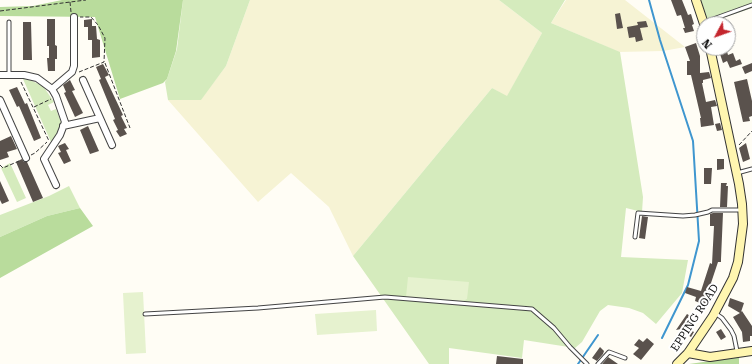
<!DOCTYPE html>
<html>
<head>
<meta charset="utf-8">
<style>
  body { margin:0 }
  #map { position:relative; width:752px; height:364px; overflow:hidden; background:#fffdf5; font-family:"Roboto Serif",serif }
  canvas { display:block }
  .north { position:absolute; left:696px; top:16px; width:40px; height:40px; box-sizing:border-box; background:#fff; border:1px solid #a0a0a0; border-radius:50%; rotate:229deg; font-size:11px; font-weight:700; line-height:16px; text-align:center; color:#111 }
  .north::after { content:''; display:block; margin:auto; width:14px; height:18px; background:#c4262e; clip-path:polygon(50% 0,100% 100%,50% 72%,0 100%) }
</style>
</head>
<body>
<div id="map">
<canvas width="752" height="364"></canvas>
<div class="north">N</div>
</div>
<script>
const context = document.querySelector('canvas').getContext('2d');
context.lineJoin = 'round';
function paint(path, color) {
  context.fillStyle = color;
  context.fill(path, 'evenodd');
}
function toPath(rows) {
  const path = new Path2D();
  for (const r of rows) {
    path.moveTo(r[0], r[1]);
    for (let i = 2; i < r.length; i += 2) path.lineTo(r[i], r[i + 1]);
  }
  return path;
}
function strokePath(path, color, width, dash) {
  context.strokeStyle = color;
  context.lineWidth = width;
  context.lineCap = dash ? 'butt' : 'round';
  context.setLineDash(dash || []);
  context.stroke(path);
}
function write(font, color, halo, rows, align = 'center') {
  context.font = font + ' "Roboto Serif",serif';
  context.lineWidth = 4;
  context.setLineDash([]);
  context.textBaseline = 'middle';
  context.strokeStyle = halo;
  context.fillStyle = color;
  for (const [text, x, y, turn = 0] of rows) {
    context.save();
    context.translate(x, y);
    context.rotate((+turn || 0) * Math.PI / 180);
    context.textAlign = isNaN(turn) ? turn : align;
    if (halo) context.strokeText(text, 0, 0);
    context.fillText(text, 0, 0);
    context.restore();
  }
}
paint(toPath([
  [250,0,499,0,542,33,507,97,492,88,353,256,329,207,291,173,258,202,168,100,201,99,226,66],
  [566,0,625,0,685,47,663,51,619,52,551,23]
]), '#f6f3d4');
paint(toPath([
  [183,0,250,0,226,66,201,100,168,100,165,82,167,79,177,49],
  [499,0,565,0,551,23,620,52,643,197,642,212,626,208,621,257,688,260,682,293,656,324,643,313,629,308,608,305,600,311,582,342,575,348,524,340,522,358,449,348,449,364,429,364,353,256,492,88,507,96,542,33],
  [700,0,752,0,752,8,708,23],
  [23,79,30,80,43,86,54,102,48,105,51,111,56,109,61,122,58,136,51,142],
  [10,163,26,198,17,202,1,168],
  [69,186,80,208,47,216,0,237,0,215,49,196]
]), '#d5ebbd');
paint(toPath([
  [62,0,183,0,176,51,167,79,163,83,120,99,95,17,0,16,0,7,33,6],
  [80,208,93,226,0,278,0,237,47,216],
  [739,357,739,364,689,364]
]), '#b9dc9c');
paint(toPath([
  [408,277,469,282,467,299,461,302,406,297],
  [143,292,146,353,126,354,123,293],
  [376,310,377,331,317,335,315,314]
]), '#e6f2cf');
strokePath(toPath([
  [649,0,660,40,693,141,699,241,688,285,662,338],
  [578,364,598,335]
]), '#3f96cf', 2);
paint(toPath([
  [671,0,682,0,688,15,691,14,694,24,692,25,694,31,685,33,683,28,685,28,681,15,677,16],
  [620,13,623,28,617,29,615,14],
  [47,19,55,19,55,45,57,46,57,59,55,59,55,71,48,71,47,58,49,58,49,46,47,46],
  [92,19,92,26,96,26,97,39,100,40,100,57,92,58,92,40,88,40,88,27,84,27,84,20],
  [646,21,648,27,640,28,643,40,636,42,635,37,629,38,627,27,638,25,637,22],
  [23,22,31,22,32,60,23,60],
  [696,43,700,56,700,73,709,72,711,78,703,80,703,83,702,83,706,102,715,100,717,106,711,107,714,125,701,127,700,118,701,118,691,75,687,75,687,61,690,61,685,47],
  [718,48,726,48,728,55,733,53,736,61,740,59,742,64,730,68,727,61,723,63],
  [752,63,752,71,745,74,742,67],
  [103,64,109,75,105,77,123,115,121,116,127,128,124,129,127,134,120,137,116,131,118,130,113,120,115,119,99,80,101,79,96,67],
  [747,79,752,101,752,116,749,117,750,121,743,122,734,82],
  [70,80,75,90,72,91,83,113,75,117,64,93,66,92,63,85],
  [17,87,25,104,27,103,41,138,34,141,19,106,17,107,9,90],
  [720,123,722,130,717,131,715,124],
  [88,126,99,151,90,154,80,130],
  [11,136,17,149,7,152,9,157,0,160,0,141],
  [65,143,69,149,66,150,71,161,64,164,58,153,61,152,58,146],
  [746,143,750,159,743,162,739,148],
  [22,159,24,162,27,162,43,198,33,202,16,162],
  [717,159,724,159,724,169,717,170],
  [704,168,712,168,711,184,704,184],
  [0,181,9,201,2,204,0,200],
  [721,183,727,183,726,186,728,186,727,207,720,207],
  [713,213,723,213,721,259,721,262,718,262,711,283,713,284,705,305,695,301,696,297,685,293,687,287,701,291,710,263,712,264,714,226,710,226,710,214],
  [642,216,648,217,645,239,639,238],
  [730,298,744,303,741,312,742,311,752,326,752,336,750,336,750,341,743,342,742,332,733,317,740,313,728,306],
  [687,314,692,317,686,328,676,330],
  [689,329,694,332,691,337,686,334],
  [721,329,726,337,721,340,716,332],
  [647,338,654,344,641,360,633,354,639,348,634,345,639,339,643,342],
  [600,347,604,351,603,354,597,361,592,358],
  [497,356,523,359,523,364,496,364],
  [608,357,618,364,602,364]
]), '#5a524d');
const lane = toPath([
  [705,22,752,5],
  [9,74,9,22],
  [737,173,752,169],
  [635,237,638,213,683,216,695,215,708,212,712,210,742,210],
  [715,313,722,318,731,330,734,336,737,351],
  [145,314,258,308,385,297,532,309,554,328,570,347,587,364],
  [598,364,609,352,625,358]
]);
const street = toPath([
  [0,75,24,75,37,78,52,89,56,96,65,122,60,135,44,159,56,185],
  [83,80,112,145],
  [52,89,72,72,74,66,74,17],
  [0,100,26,158],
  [63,126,100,118]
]);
const secondary = toPath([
  [696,0,704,24],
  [688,353,710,357,752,351],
  [677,364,688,353,713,316,733,278,738,262,743,224,742,204,739,184,710,48]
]);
strokePath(lane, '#444', 5);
strokePath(street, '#444', 8);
strokePath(secondary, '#333', 10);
strokePath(toPath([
  [70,2,71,12],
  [0,11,86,0],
  [105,63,130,128],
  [79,72,104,62,105,38,98,25,91,17,80,17],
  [21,82,49,141],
  [34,107,51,99],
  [739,145,752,131],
  [31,155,35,153,47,142],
  [0,165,3,168,19,161]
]), '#333', 1, [4, 2]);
strokePath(lane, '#fff', 3);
strokePath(street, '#fff', 6);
strokePath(secondary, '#fff6b0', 8);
write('11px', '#111', '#fff', [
  ["EPPING ROAD",695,318,-57]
]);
</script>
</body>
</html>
